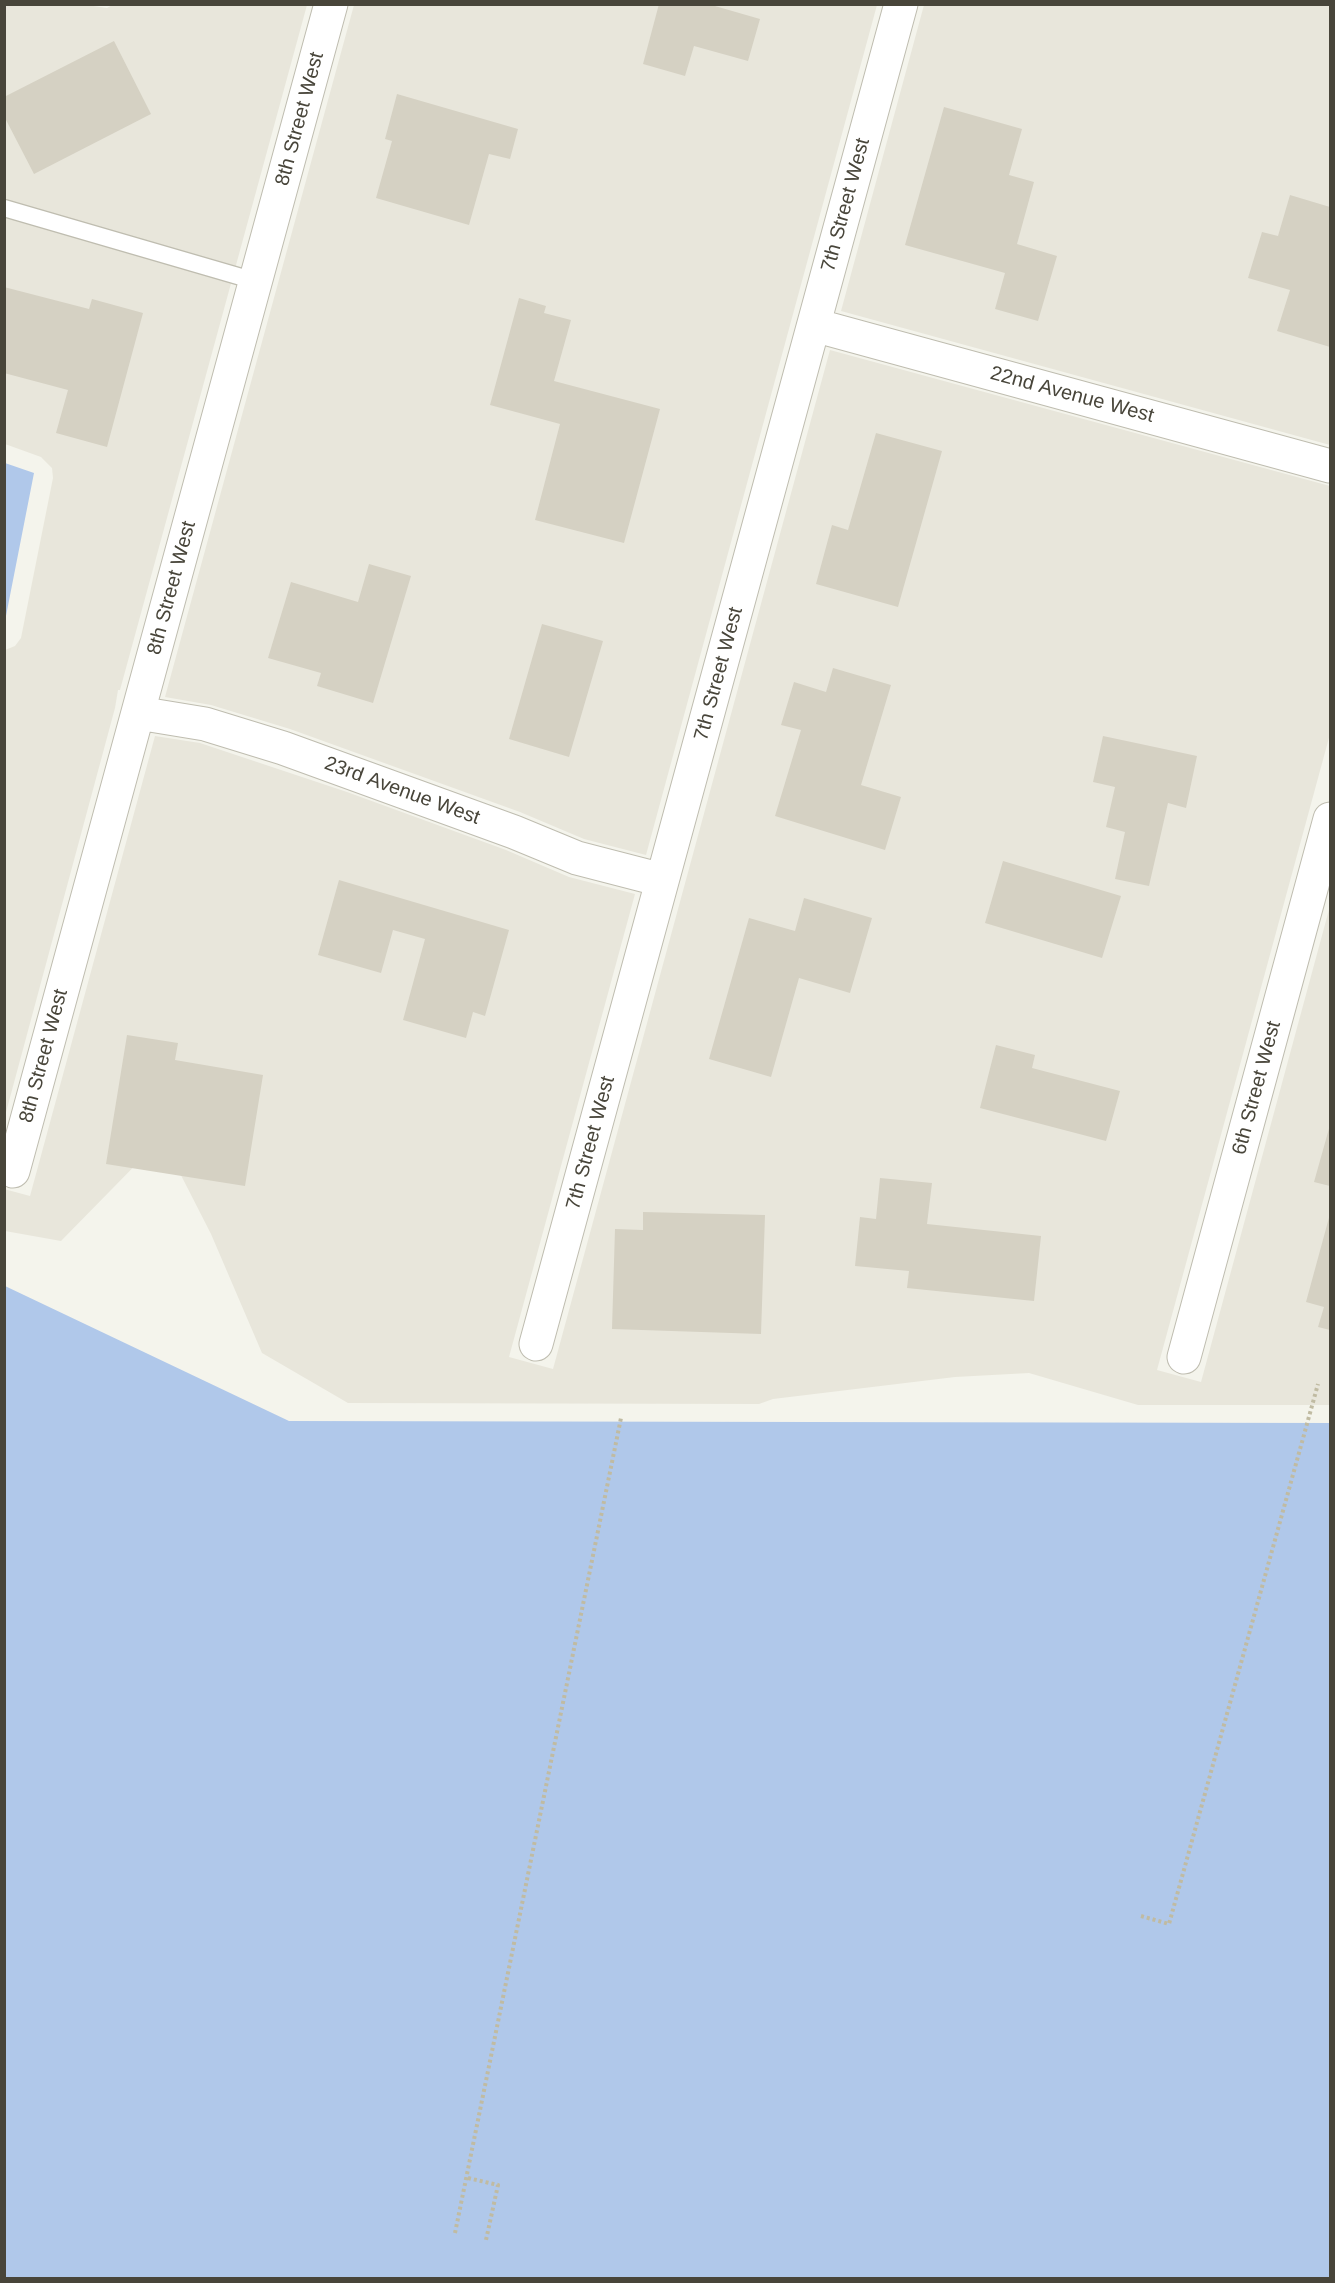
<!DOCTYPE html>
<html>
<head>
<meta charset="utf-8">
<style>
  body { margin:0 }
  #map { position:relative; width:1335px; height:2283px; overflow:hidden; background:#f4f4ec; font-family:Helvetica,sans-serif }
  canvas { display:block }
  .frame { position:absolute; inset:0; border:6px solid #48453a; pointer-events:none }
</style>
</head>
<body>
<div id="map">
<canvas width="1335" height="2283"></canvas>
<div class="frame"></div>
</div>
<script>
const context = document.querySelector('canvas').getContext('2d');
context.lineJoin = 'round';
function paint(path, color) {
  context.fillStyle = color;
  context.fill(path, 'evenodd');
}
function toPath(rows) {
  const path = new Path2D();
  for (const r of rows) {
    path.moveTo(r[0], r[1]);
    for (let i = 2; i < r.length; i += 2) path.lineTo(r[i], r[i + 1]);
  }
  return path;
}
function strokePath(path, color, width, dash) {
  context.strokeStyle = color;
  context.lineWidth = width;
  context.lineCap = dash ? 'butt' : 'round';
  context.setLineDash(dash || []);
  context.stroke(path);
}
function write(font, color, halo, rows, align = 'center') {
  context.font = font + ' Helvetica,sans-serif';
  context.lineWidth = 4.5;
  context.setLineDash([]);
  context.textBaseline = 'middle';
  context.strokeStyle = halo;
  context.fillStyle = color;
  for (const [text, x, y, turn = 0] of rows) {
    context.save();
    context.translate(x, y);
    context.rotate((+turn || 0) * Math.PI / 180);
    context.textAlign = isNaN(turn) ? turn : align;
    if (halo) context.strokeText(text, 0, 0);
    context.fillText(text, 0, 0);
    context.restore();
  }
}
paint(toPath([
  [80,4,107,8,114,4,307,5,120,690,118,690,115,708,5,1116,5,650,15,646,21,638,53,478,52,468,41,457,5,444,5,5],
  [354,5,877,5,646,855,584,839,520,812,290,729,211,705,165,697],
  [924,5,1330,5,1330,445,841,311],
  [830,350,1330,486,1330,734,1157,1370,1201,1382,1330,906,1330,1405,1138,1405,1029,1373,955,1377,773,1399,759,1404,348,1403,262,1353,211,1234,162,1138,61,1241,5,1231,4,1189,30,1196,155,736,200,743,347,792,506,850,569,877,635,894,509,1357,553,1369]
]), '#e8e6db');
paint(toPath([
  [5,463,34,473,5,621,4,463],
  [5,1286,289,1421,1330,1423,1330,2278,5,2278]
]), '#b0c8ea');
paint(toPath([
  [659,4,708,4,760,19,748,61,694,46,685,76,643,64],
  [114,41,151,114,34,174,4,116,4,97],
  [397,94,518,129,510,159,489,154,469,225,376,198,392,141,385,139],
  [944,107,1022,129,1009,175,1034,182,1017,244,1057,256,1038,321,995,309,1005,273,905,245],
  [1290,195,1330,207,1330,347,1277,331,1290,290,1248,278,1262,232,1278,236],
  [4,287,89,309,92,299,143,313,107,447,56,433,68,390,4,373],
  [519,298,546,306,544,313,571,320,554,381,660,409,624,543,535,520,560,424,490,405],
  [876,433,942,451,898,607,816,584,832,525,848,530],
  [369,564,411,576,373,703,317,686,321,673,268,658,291,582,358,602],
  [542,624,603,641,569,757,509,739],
  [833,668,891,685,861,785,901,797,885,850,775,816,801,730,781,725,794,682,826,692],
  [1103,736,1197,756,1186,808,1168,803,1149,886,1115,879,1125,832,1106,827,1115,787,1093,782],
  [1003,861,1121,896,1102,958,985,923],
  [339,880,509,930,485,1016,473,1012,466,1038,403,1020,425,939,393,930,381,973,318,955],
  [804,898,872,918,850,993,799,978,771,1077,709,1059,749,918,795,931],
  [127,1035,178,1043,175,1060,263,1075,245,1186,106,1164],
  [996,1045,1035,1055,1032,1068,1120,1091,1106,1141,980,1108],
  [1330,1125,1330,1186,1314,1182],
  [880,1178,932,1183,927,1224,1041,1236,1034,1301,907,1288,909,1271,855,1266,860,1217,876,1219],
  [643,1212,765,1215,761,1334,612,1329,615,1229,643,1230],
  [1330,1214,1330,1330,1318,1327,1324,1307,1306,1302]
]), '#d5d1c3');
const service = toPath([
  [4,208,255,281]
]);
const minor = toPath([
  [814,325,1330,466],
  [138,713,205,724,283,748,514,832,577,858,662,880],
  [13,1171,331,4],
  [536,1344,901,4],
  [1184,1357,1330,819]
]);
strokePath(service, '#bfbdb0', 19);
strokePath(minor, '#bfbdb0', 35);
strokePath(toPath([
  [1141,1916,1169,1924,1318,1384],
  [468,2178,498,2185,486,2240],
  [455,2233,621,1418]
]), '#c0bba2', 4, [3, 3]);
strokePath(service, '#fff', 16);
strokePath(minor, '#fff', 33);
write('20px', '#48453a', '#fff', [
  ["8th Street West",300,119,-75],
  ["7th Street West",846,205,-75],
  ["22nd Avenue West",1072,395,15],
  ["8th Street West",172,588,-75],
  ["7th Street West",719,674,-75],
  ["23rd Avenue West",402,791,20],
  ["8th Street West",44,1056,-75],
  ["6th Street West",1257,1088,-75],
  ["7th Street West",591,1143,-75]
]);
</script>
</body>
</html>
